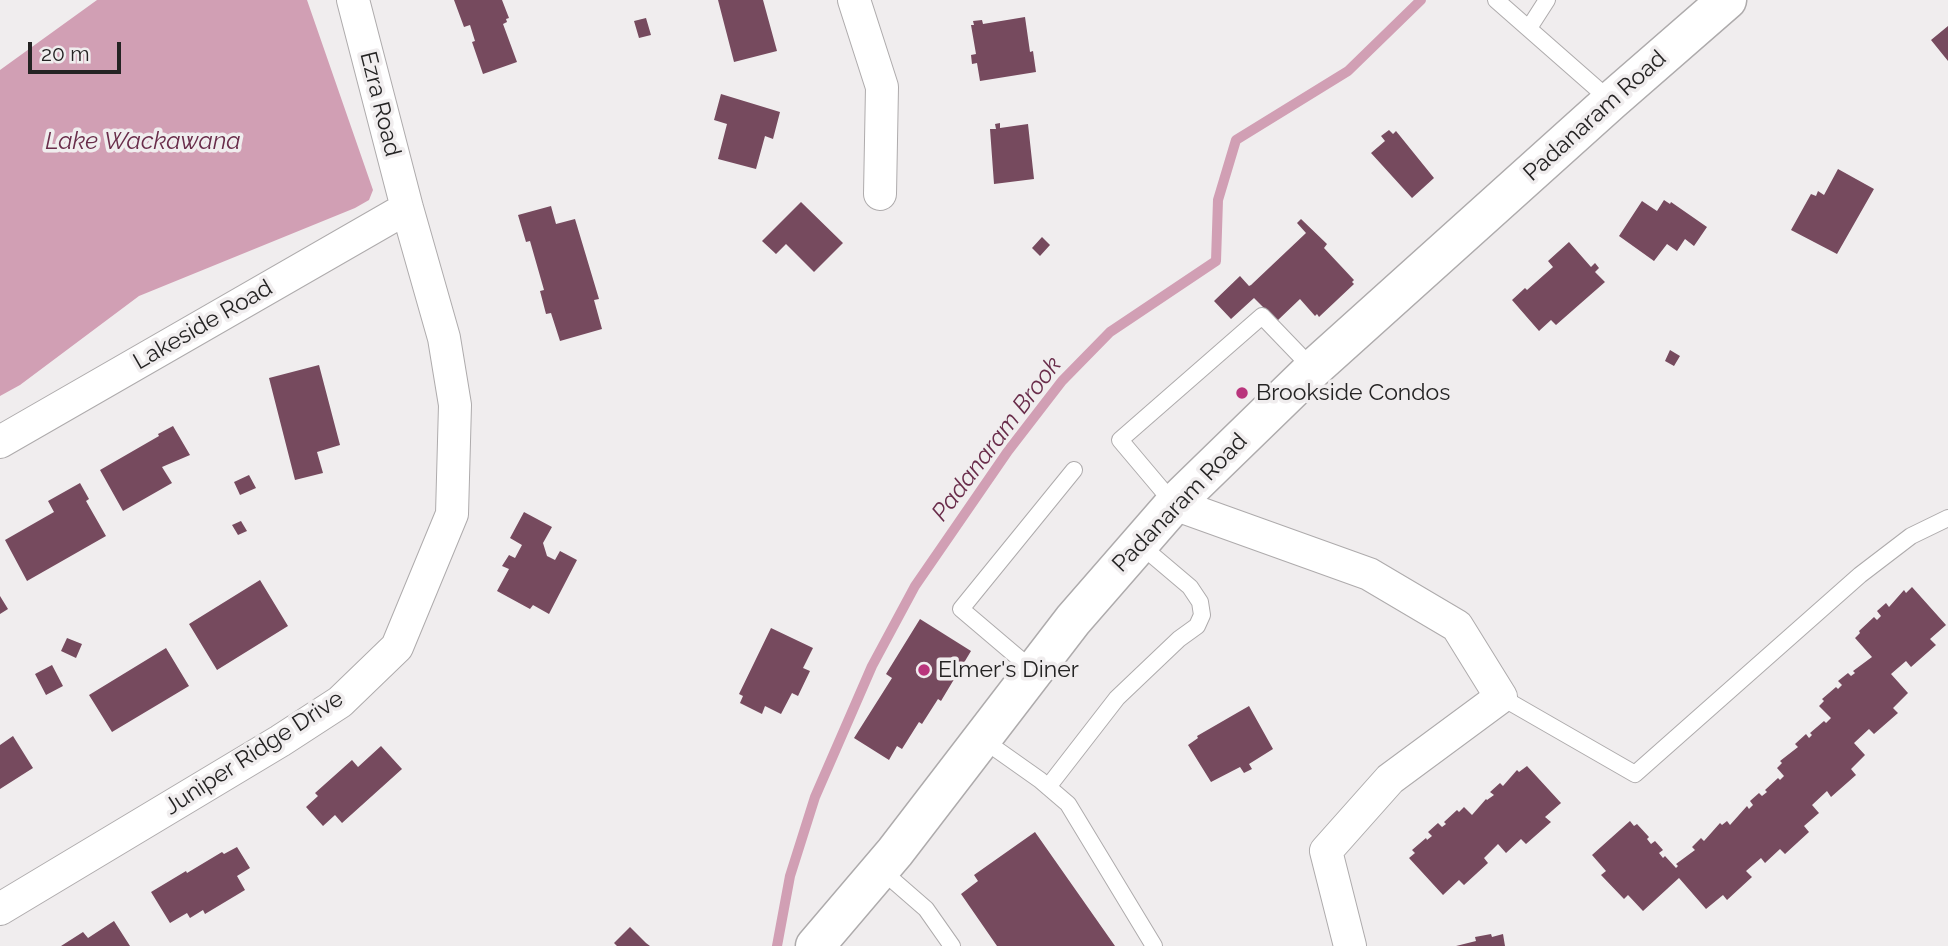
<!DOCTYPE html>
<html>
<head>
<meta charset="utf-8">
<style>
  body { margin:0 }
  #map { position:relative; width:1948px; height:946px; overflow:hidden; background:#f0edee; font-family:Raleway,sans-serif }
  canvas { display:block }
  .scale { position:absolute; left:28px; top:42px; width:93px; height:32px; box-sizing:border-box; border:4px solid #242323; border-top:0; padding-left:9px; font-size:21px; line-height:24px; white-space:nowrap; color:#242323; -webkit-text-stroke:5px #f0edee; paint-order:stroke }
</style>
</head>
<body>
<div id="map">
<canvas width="1948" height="946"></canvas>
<div class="scale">20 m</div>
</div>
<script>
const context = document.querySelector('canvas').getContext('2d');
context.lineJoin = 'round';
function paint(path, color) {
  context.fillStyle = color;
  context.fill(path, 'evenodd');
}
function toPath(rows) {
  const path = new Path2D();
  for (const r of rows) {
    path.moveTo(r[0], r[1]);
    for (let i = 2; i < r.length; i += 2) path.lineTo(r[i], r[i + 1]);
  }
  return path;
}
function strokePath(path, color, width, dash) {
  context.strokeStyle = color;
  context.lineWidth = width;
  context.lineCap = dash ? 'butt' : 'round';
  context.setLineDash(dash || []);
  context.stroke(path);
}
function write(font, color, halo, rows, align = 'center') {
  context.font = font + ' Raleway,sans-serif';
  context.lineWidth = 7;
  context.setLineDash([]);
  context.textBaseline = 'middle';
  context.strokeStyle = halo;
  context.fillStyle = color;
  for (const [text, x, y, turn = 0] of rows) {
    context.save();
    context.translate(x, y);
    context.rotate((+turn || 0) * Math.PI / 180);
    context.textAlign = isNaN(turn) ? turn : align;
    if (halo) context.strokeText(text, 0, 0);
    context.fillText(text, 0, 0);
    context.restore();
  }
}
paint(toPath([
  [97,0,307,0,373,190,369,200,355,208,139,296,20,385,0,396,0,70]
]), '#d19fb4');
strokePath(toPath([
  [777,946,790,876,815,797,872,666,915,586,1008,451,1062,381,1110,332,1216,261,1218,200,1236,140,1348,71,1421,0]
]), '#d19fb4', 10);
paint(toPath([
  [454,0,502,0,509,18,506,19,507,22,503,24,517,62,483,74,472,42,475,41,470,25,464,27],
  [718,0,763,0,777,51,734,62],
  [1025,17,1030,52,1033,51,1036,72,980,81,977,63,972,64,971,55,976,54,971,25,974,25,973,21,982,20,983,24],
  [646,18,651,35,639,38,634,21],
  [1948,26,1948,61,1931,40],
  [721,94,780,112,773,139,765,136,756,169,718,159,727,124,714,120],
  [1000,123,1000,128,1028,124,1034,179,994,184,990,129,996,129,995,124],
  [1389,130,1393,134,1396,131,1434,178,1412,198,1371,153,1385,141,1381,136],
  [1838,169,1874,189,1837,254,1791,230,1811,194,1816,196,1818,191,1824,195],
  [1664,200,1670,204,1671,202,1707,227,1694,246,1685,239,1677,251,1667,244,1654,261,1619,236,1642,201,1657,211],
  [801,202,843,243,814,272,786,244,776,254,762,241],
  [551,206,556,224,575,219,599,299,594,300,602,329,560,341,551,313,546,314,540,291,544,290,530,241,526,242,518,215],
  [1301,219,1327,244,1324,248,1354,280,1352,282,1354,284,1319,317,1317,314,1315,316,1300,299,1277,321,1254,298,1231,319,1214,301,1240,276,1249,286,1251,285,1306,233,1297,223],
  [1042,237,1050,245,1040,256,1032,248],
  [1569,242,1591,267,1595,263,1599,268,1595,272,1605,282,1556,325,1551,320,1539,331,1512,300,1525,288,1527,290,1553,267,1548,261],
  [1670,350,1680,356,1674,366,1665,361],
  [319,365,340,445,317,452,323,473,295,480,269,378],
  [173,426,190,455,162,467,172,483,123,511,100,470,159,436,158,434],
  [249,475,256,488,240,495,234,482],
  [80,483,89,499,86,501,106,536,27,581,5,540,54,512,48,501],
  [524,512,552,527,543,543,547,556,555,560,560,551,577,560,549,614,533,605,530,609,497,591,509,569,502,566,509,555,515,558,522,545,510,538],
  [241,521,247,531,238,535,232,525],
  [260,580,288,626,217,670,189,624],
  [1912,587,1946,625,1930,639,1936,645,1911,667,1906,661,1891,674,1908,693,1893,708,1898,713,1874,734,1869,729,1854,743,1865,755,1851,769,1856,775,1831,797,1827,791,1812,805,1819,813,1804,826,1809,832,1785,854,1780,849,1765,863,1761,858,1746,871,1752,877,1727,900,1723,895,1706,909,1679,878,1643,911,1628,895,1624,899,1601,875,1606,871,1592,855,1630,821,1634,826,1637,824,1649,837,1647,839,1651,844,1655,841,1663,850,1659,853,1663,858,1665,856,1676,868,1678,866,1676,864,1695,850,1692,847,1701,838,1704,841,1720,823,1722,825,1727,821,1730,825,1747,806,1749,809,1753,805,1750,801,1759,793,1762,796,1767,792,1765,790,1778,778,1780,780,1784,776,1777,768,1782,763,1780,761,1798,747,1795,744,1806,734,1809,738,1812,735,1810,733,1824,721,1826,723,1831,718,1819,706,1824,701,1822,699,1836,687,1838,689,1842,685,1838,681,1848,673,1851,676,1855,673,1853,671,1872,657,1855,638,1860,633,1859,631,1874,617,1877,620,1881,616,1877,611,1886,603,1889,607,1904,590,1906,593],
  [0,596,8,609,0,614],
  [920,619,971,651,941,701,938,699,922,724,919,722,902,749,897,746,889,760,854,738,892,678,886,674],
  [771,628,813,648,803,668,810,671,798,696,792,693,781,714,765,706,762,714,740,703,743,696,739,694],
  [67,638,82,644,76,658,61,651],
  [166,648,189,686,112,732,89,695],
  [52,665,63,686,46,695,35,674],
  [1249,706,1273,749,1249,764,1252,769,1244,773,1240,767,1211,782,1188,745,1198,738,1197,736],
  [13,736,33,768,0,789,0,745],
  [381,746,402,769,342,823,335,815,323,826,306,807,318,796,315,793,352,760,358,767],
  [1527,766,1561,803,1545,817,1551,822,1526,844,1521,839,1506,853,1498,844,1484,858,1488,863,1464,885,1459,880,1443,895,1409,858,1415,853,1412,850,1426,838,1427,840,1432,836,1428,832,1438,823,1442,827,1446,824,1444,822,1457,810,1459,812,1464,807,1472,815,1486,799,1487,800,1494,795,1490,792,1500,783,1503,786,1517,770,1519,772],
  [1035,832,1115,946,997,946,961,894,978,881,974,875],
  [237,847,250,868,237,876,245,890,205,914,203,910,190,918,187,913,170,923,151,892,186,871,187,873,222,852,224,854],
  [114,921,130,946,61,946,83,932,88,938],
  [630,927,646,943,650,946,617,946,614,943],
  [1491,934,1492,937,1503,934,1505,946,1456,946,1476,941,1475,937]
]), '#764a5e');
const service = toPath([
  [1496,0,1611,101],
  [1529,28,1547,0],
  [1174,504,1120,440,1262,316,1313,369],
  [1034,671,961,609,1074,470],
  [1501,697,1635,774,1860,575,1911,536,1948,518],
  [982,739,1040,780,1068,804,1154,946],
  [1048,787,1117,698,1179,639,1197,626,1202,615,1200,602,1190,587,1138,543],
  [880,869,926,909,952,946]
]);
const minor = toPath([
  [854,0,882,87,880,194],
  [0,442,407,208],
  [1174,504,1369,574,1457,626,1501,697,1390,779,1326,851,1350,946],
  [0,909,280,741,340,702,397,647,452,514,455,405,444,338,407,208,353,0]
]);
const secondary = toPath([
  [815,946,895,852,1073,620,1174,504,1313,369,1611,101,1727,0]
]);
strokePath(service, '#aeabac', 18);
strokePath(minor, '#aeabac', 34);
strokePath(secondary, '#aeabac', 41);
strokePath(service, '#fff', 16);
strokePath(minor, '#fff', 32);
strokePath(secondary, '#fff', 38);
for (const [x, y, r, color] of [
  [1242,393,7,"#b9357c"],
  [924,670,7,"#b9357c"]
]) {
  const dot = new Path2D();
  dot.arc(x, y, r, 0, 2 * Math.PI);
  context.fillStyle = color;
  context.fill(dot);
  strokePath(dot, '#f0edee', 2.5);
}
write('23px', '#242323', '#f0edee', [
  ["Ezra Road",380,104,76],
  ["Padanaram Road",1595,116,-42],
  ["Lakeside Road",203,325,-30],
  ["Padanaram Road",1180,503,-46],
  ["Juniper Ridge Drive",254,753,-33]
]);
write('23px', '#242323', '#f0edee', [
  ["Brookside Condos",1256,393],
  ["Elmer's Diner",938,670]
], 'left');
write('italic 24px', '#692c4a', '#f0edee', [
  ["Lake Wackawana",143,142],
  ["Padanaram Brook",997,439,-53]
]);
</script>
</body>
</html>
